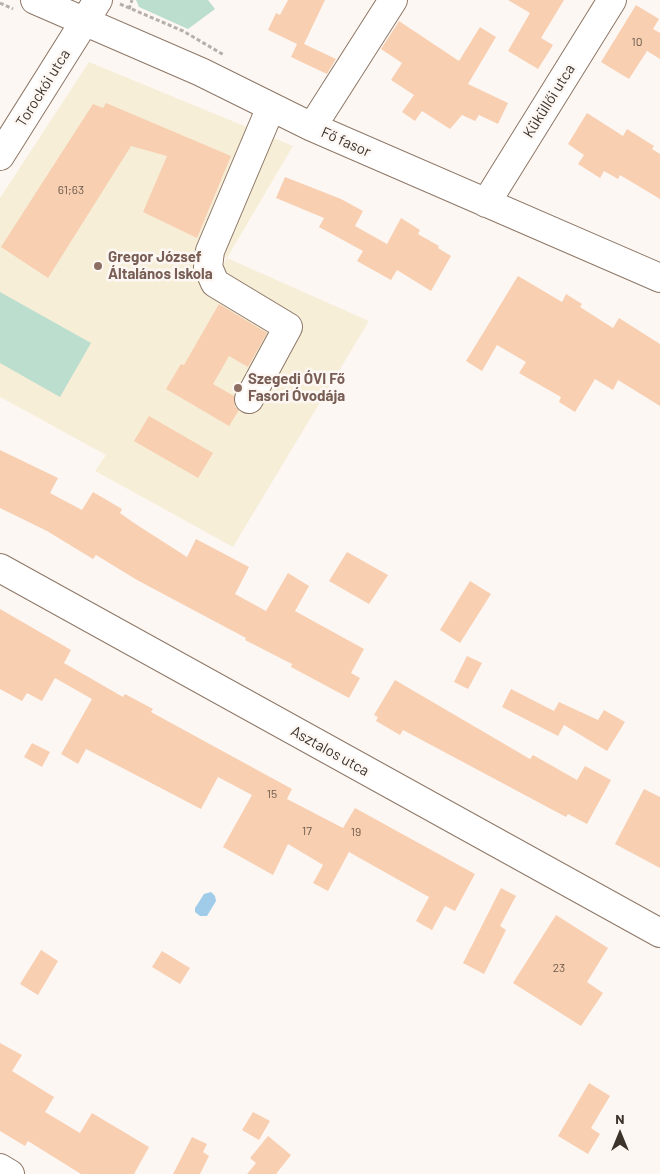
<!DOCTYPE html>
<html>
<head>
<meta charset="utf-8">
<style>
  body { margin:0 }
  #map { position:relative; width:660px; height:1174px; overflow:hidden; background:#fdf7f4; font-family:Barlow,sans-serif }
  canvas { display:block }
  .north { position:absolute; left:595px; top:1109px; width:50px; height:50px; -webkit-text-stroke:4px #fdf7f4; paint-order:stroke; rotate:0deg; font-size:14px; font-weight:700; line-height:20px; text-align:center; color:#3c332b }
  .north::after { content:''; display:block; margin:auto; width:18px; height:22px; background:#3c332b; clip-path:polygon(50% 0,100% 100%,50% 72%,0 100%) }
</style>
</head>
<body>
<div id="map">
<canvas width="660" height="1174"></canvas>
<div class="north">N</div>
</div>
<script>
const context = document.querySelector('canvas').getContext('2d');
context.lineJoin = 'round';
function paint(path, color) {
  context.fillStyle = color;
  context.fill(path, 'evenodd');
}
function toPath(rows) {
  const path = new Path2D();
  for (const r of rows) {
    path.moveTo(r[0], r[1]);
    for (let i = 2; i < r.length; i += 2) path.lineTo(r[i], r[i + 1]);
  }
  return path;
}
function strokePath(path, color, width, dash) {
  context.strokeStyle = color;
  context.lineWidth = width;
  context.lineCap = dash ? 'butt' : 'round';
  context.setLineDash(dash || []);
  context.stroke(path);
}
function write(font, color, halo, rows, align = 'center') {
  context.font = font + ' Barlow,sans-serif';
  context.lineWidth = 5;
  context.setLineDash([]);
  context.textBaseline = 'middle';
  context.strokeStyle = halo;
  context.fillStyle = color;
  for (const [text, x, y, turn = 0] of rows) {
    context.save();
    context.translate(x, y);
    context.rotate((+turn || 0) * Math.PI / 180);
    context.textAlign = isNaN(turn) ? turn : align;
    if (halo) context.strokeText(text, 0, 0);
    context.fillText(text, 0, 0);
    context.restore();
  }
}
paint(toPath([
  [89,62,293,146,227,258,369,321,233,547,95,471,106,455,0,397,0,198],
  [196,245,227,258,205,294,196,273]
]), '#f7eed8');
paint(toPath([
  [136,0,208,0,215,9,188,29,139,7],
  [0,292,91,343,60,397,0,363]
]), '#bbdece');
paint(toPath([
  [211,892,215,896,216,901,207,916,200,916,195,912,195,908,204,894]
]), '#a0cce9');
paint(toPath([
  [288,0,325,0,304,44,336,59,327,74,291,57,297,44,268,30,276,13,280,15],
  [508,0,564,0,541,38,553,45,538,69,508,51,530,13],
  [636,5,659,19,653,29,660,33,660,59,647,51,629,79,601,62],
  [399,21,459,61,480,27,496,37,468,84,508,103,498,124,479,115,475,121,462,115,450,129,422,111,415,121,402,112,414,95,391,80,402,63,381,49],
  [106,103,231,156,197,238,143,212,167,156,131,146,48,278,1,247,93,104,103,108],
  [587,113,623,136,627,129,654,146,652,149,660,154,660,199,620,175,618,179,604,171,600,178,578,164,584,155,568,144],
  [285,177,341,199,363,211,355,226,387,244,401,218,420,230,418,234,439,246,438,248,451,256,431,291,397,270,391,280,357,261,363,251,319,227,324,218,276,198],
  [518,276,562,302,566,294,582,304,580,307,613,328,619,318,660,344,660,406,618,380,613,390,595,379,575,412,559,402,561,397,519,373,526,362,497,345,482,371,466,361],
  [219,304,267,333,248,367,229,356,213,384,234,396,235,407,239,410,229,426,166,389,181,364,184,365],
  [149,416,213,453,198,478,134,441],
  [0,450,58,478,50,493,82,510,93,492,122,509,120,513,134,523,187,557,196,539,249,567,235,594,266,611,288,573,309,586,295,611,364,649,351,673,360,678,349,698,291,667,292,664,245,640,246,638,137,580,96,555,93,559,47,531,0,508],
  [347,552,388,575,369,604,329,581],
  [470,581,491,594,460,643,440,630],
  [0,609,71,650,64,663,123,697,125,694,153,709,151,712,292,789,287,799,343,828,355,808,475,874,455,911,445,906,432,930,416,921,429,897,349,852,328,891,313,883,323,865,288,844,273,875,223,847,252,795,218,777,201,809,86,749,78,764,61,754,92,699,55,678,42,701,27,693,22,701,0,689],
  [467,656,482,663,468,689,454,682],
  [395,680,530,759,533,755,577,780,585,766,611,780,587,824,568,814,566,817,403,730,400,735,376,721,378,717,374,715],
  [511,689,554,711,559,702,598,720,604,710,625,722,607,751,564,725,558,736,502,707],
  [32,743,50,752,42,767,24,757],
  [644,789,660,797,660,868,615,844],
  [501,888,516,896,500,926,506,930,484,974,463,963],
  [556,915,608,948,587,982,603,993,581,1026,513,983],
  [41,950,58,961,38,995,20,984],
  [162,951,190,968,180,984,152,967],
  [0,1043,22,1055,12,1071,54,1097,45,1112,80,1133,92,1113,149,1147,134,1174,81,1174,28,1141,25,1146,0,1131],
  [589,1083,610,1096,591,1128,600,1134,588,1154,558,1136],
  [253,1112,270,1121,259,1140,242,1130],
  [268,1136,291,1155,276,1174,247,1174,256,1163,250,1158],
  [192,1137,207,1144,203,1152,209,1156,200,1174,173,1174]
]), '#f8cfb0');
const minor = toPath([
  [35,0,201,72,312,127,660,278],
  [312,127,393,0],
  [0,156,98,0],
  [486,203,612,0],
  [249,399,288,327,215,283,208,267,210,251,271,107],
  [0,568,660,933],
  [0,1168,10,1174]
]);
strokePath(minor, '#8d7766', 30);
strokePath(toPath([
  [0,3,13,9],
  [120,4,183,31,224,55],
  [129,9,132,0]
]), '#b6afaa', 3, [4, 2.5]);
strokePath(minor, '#fff', 28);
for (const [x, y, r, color] of [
  [98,266,5,"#8d6e63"],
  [238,388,5,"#8d6e63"]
]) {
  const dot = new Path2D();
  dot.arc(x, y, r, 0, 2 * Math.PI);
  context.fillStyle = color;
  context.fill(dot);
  strokePath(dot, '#fdf7f4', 2);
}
write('12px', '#6b5a4c', null, [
  ["10",637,42],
  ["61;63",71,190],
  ["15",272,794],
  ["17",307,831],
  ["19",356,832],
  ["23",559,968]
]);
write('15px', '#3c332b', '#fdf7f4', [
  ["Torockói utca",43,88,-58],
  ["Küküllői utca",549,101,-58],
  ["Fő fasor",346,142,24],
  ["Asztalos utca",330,751,29]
]);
write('bold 15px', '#785e54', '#fdf7f4', [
  ["Gregor József",108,257],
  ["Általános Iskola",108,274],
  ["Szegedi ÓVI Fő",248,379],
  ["Fasori Óvodája",248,396]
], 'left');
</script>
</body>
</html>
